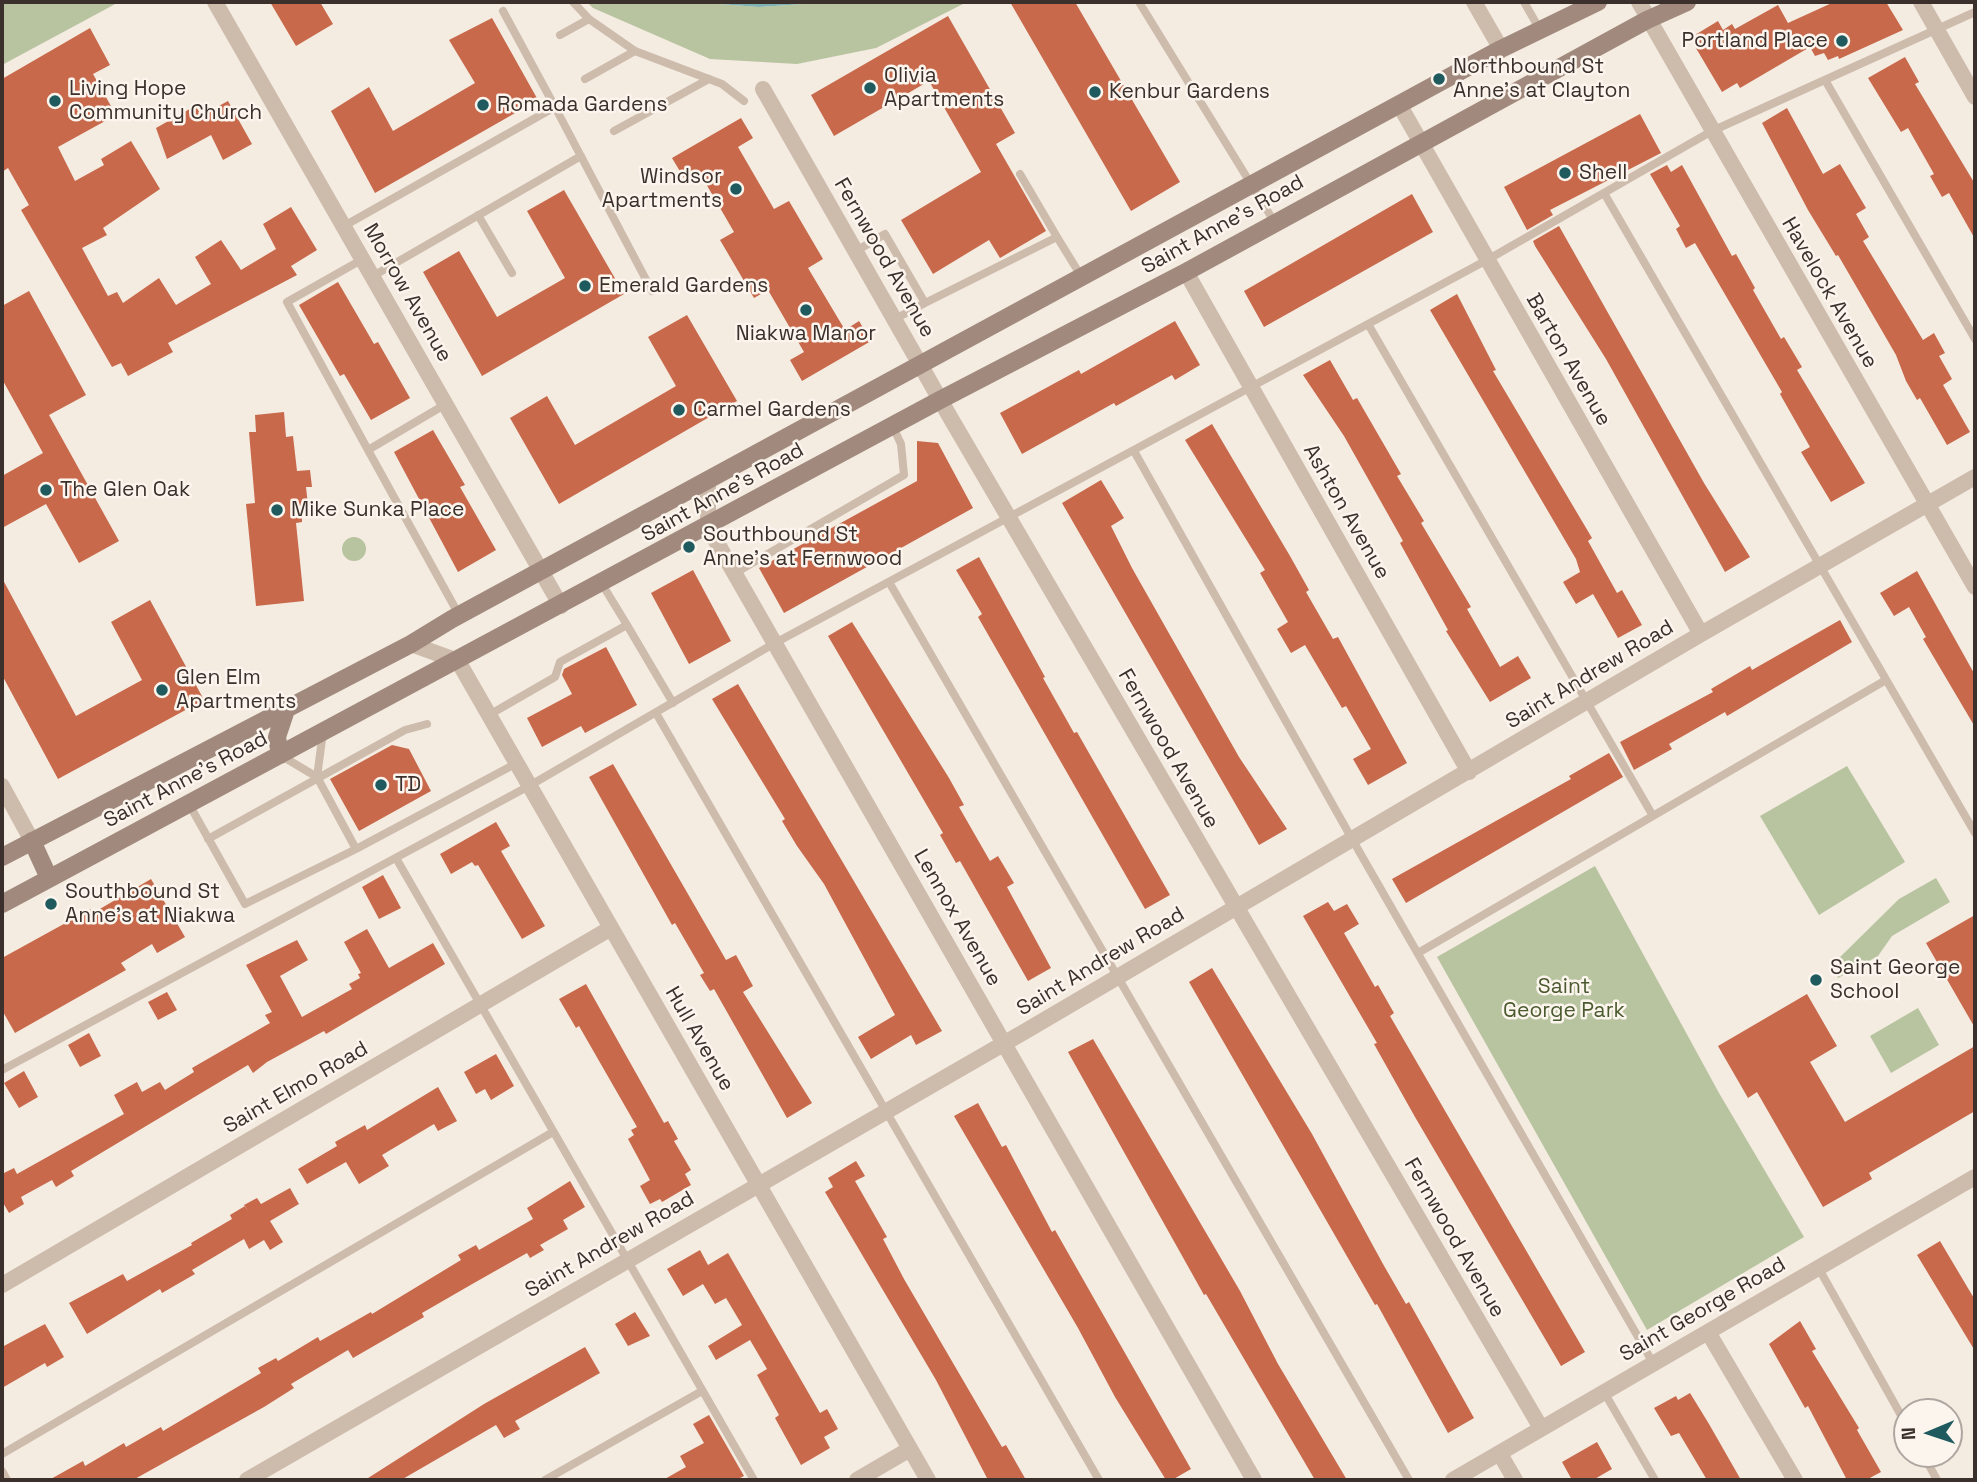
<!DOCTYPE html>
<html>
<head>
<meta charset="utf-8">
<style>
  body { margin:0 }
  #map { position:relative; width:1977px; height:1482px; overflow:hidden; background:#f4ebe1; font-family:"Space Grotesk",sans-serif }
  canvas { display:block }
  .frame { position:absolute; inset:0; border:4px solid #3b302b; pointer-events:none }
  .north { position:absolute; left:1893px; top:1398px; width:70px; height:70px; box-sizing:border-box; background:#fbf5ee; border:2px solid #aea6a0; border-radius:50%; rotate:268deg; font-size:19px; font-weight:700; line-height:28px; text-align:center; color:#3b302b }
  .north::after { content:''; display:block; margin:auto; width:24px; height:32px; background:#1f5a5e; clip-path:polygon(50% 0,100% 100%,50% 72%,0 100%) }
</style>
</head>
<body>
<div id="map">
<canvas width="1977" height="1482"></canvas>
<div class="frame"></div>
<div class="north">N</div>
</div>
<script>
const context = document.querySelector('canvas').getContext('2d');
context.lineJoin = 'round';
function paint(path, color) {
  context.fillStyle = color;
  context.fill(path, 'evenodd');
}
function toPath(rows) {
  const path = new Path2D();
  for (const r of rows) {
    if (r.length === 3) {
      path.moveTo(r[0] + r[2], r[1]);
      path.arc(r[0], r[1], r[2], 0, 2 * Math.PI);
      continue;
    }
    path.moveTo(r[0], r[1]);
    for (let i = 2; i < r.length; i += 2) path.lineTo(r[i], r[i + 1]);
  }
  return path;
}
function strokePath(path, color, width, dash) {
  context.strokeStyle = color;
  context.lineWidth = width;
  context.lineCap = dash ? 'butt' : 'round';
  context.setLineDash(dash || []);
  context.stroke(path);
}
function write(font, color, halo, rows, align = 'center') {
  context.font = font + ' "Space Grotesk",sans-serif';
  context.lineWidth = 5;
  context.setLineDash([]);
  context.textBaseline = 'middle';
  context.strokeStyle = halo;
  context.fillStyle = color;
  for (const [text, x, y, turn = 0] of rows) {
    context.save();
    context.translate(x, y);
    context.rotate((+turn || 0) * Math.PI / 180);
    context.textAlign = isNaN(turn) ? turn : align;
    if (halo) context.strokeText(text, 0, 0);
    context.fillText(text, 0, 0);
    context.restore();
  }
}
paint(toPath([
  [2,2,119,2,2,65],
  [587,2,693,2,759,7,832,2,967,2,876,48,797,64,710,59,593,8],
  [354,549,12],
  [1847,766,1905,862,1819,915,1760,816],
  [1595,866,1719,1093,1804,1237,1647,1330,1437,957],
  [1936,878,1950,902,1892,936,1878,956,1838,978,1832,965,1899,899],
  [1918,1008,1939,1045,1891,1073,1870,1036]
]), '#b8c4a0');
paint(toPath([
  [693,2,832,2,759,7]
]), '#7fb0b2');
paint(toPath([
  [270,2,320,2,333,24,296,46],
  [1010,2,1075,2,1180,182,1131,211],
  [1834,2,1886,2,1903,30,1839,59,1838,56,1828,60,1824,53,1815,56,1810,47,1740,88,1737,83,1722,92,1690,38,1718,21,1723,30,1732,24,1735,29,1778,5,1788,23],
  [948,16,1015,133,996,144,1046,231,1000,258,989,240,933,274,901,220,981,172,929,81,834,136,811,95],
  [492,18,538,100,375,193,331,111,369,87,393,131,475,83,449,40],
  [90,28,110,65,93,74,116,115,58,147,75,181,104,165,101,159,131,141,160,189,103,228,107,235,82,248,108,296,117,292,123,303,159,278,176,305,211,284,195,257,221,240,241,270,276,249,263,224,291,207,317,250,291,266,297,275,168,343,173,352,128,376,121,363,112,367,21,210,29,205,8,168,2,172,2,79],
  [1905,57,1919,82,1915,84,1975,184,1975,239,1949,193,1942,197,1930,176,1934,174,1908,128,1901,132,1868,78],
  [228,101,252,144,223,160,211,135,167,159,156,128,195,106,202,115],
  [1787,108,1823,174,1840,164,1866,208,1856,214,1869,237,1863,241,1923,340,1934,333,1945,353,1939,356,1952,379,1943,385,1970,432,1947,445,1920,398,1917,400,1906,381,1896,355,1838,255,1836,256,1808,210,1762,123],
  [1640,114,1661,153,1550,210,1553,215,1527,230,1504,187],
  [741,118,753,138,738,147,774,209,789,201,823,259,808,268,845,330,859,321,871,341,802,381,790,360,804,352,768,290,754,298,720,240,734,232,698,170,684,178,672,158],
  [1667,165,1671,172,1682,165,1732,256,1736,254,1755,288,1753,290,1781,339,1784,337,1802,367,1797,370,1865,483,1831,502,1801,452,1810,447,1780,394,1782,392,1695,243,1686,248,1676,229,1680,226,1650,174],
  [564,190,624,294,482,376,423,272,459,251,497,317,565,278,527,211],
  [1412,194,1433,232,1264,327,1244,291],
  [1559,226,1704,483,1750,557,1725,572,1606,359,1535,246,1533,241],
  [338,282,374,344,378,342,410,398,371,420,344,374,340,376,299,305],
  [29,291,86,395,49,415,119,541,79,563,46,504,2,528,2,476,43,453,2,379,2,306],
  [1457,294,1496,370,1493,371,1592,538,1588,541,1617,593,1622,590,1642,625,1618,638,1593,594,1576,604,1563,582,1580,572,1576,559,1430,310],
  [687,315,737,401,559,504,510,418,547,396,575,445,676,386,648,337],
  [1175,321,1200,365,1175,380,1172,375,1116,406,1114,403,1022,454,1000,413,1079,370,1081,374],
  [1330,360,1353,400,1357,398,1401,474,1397,476,1424,521,1421,523,1471,607,1467,609,1500,667,1518,656,1531,678,1490,702,1446,631,1448,630,1400,543,1403,541,1344,436,1303,375],
  [284,412,286,437,293,436,297,471,310,470,312,487,306,487,309,515,302,516,302,522,296,523,304,601,256,606,246,504,255,503,249,432,256,432,255,415],
  [1212,424,1290,556,1309,590,1306,592,1333,639,1338,637,1407,763,1368,785,1353,759,1371,749,1346,706,1342,708,1305,645,1291,653,1277,629,1288,622,1260,573,1265,570,1185,440],
  [433,430,465,485,460,487,496,550,458,572,394,452],
  [917,441,938,443,973,508,784,613,759,568,917,481],
  [1101,480,1124,518,1111,526,1132,568,1239,757,1287,829,1259,845,1062,503],
  [979,557,1045,677,1043,678,1074,733,1077,732,1170,895,1145,909,978,617,982,614,956,570],
  [693,570,731,641,689,664,651,593],
  [1917,571,1975,675,1975,727,1923,639,1926,637,1909,607,1894,616,1880,593],
  [2,578,76,716,142,680,111,622,150,600,204,700,58,779,2,675],
  [1840,620,1852,642,1727,716,1725,712,1669,744,1672,749,1634,770,1620,742,1713,692,1711,689,1750,666,1752,670],
  [852,622,949,778,964,805,959,807,990,861,998,856,1014,883,1007,887,1051,968,1028,981,960,861,956,863,940,835,943,833,828,636],
  [606,647,637,705,585,733,581,726,542,747,527,718,572,694,562,675,564,669],
  [738,684,942,1031,916,1045,911,1035,871,1059,858,1037,895,1015,824,884,797,846,782,821,785,819,712,699],
  [392,745,409,749,431,791,359,831,330,779],
  [1609,753,1623,777,1406,903,1392,879,1571,779,1569,776],
  [613,764,726,960,736,955,753,986,743,992,812,1103,787,1118,714,989,710,991,700,975,704,973,675,923,672,925,589,777],
  [496,822,510,846,501,851,545,926,522,939,478,865,475,866,472,862,451,874,440,854],
  [383,875,401,908,379,919,362,887],
  [151,879,185,937,157,953,152,944,121,963,126,970,15,1033,2,1010,2,958,91,909,93,913],
  [1328,902,1334,911,1347,904,1359,924,1344,933,1375,987,1378,985,1394,1013,1390,1016,1585,1352,1561,1366,1415,1117,1374,1044,1377,1043,1303,916],
  [1975,915,1975,1028,1926,943],
  [367,929,389,968,433,943,445,964,326,1034,324,1031,267,1062,253,1073,248,1065,71,1171,74,1176,56,1187,52,1180,21,1197,24,1204,9,1213,2,1201,2,1174,14,1168,17,1174,124,1114,114,1095,137,1082,142,1092,160,1082,165,1090,194,1072,192,1068,270,1023,265,1015,272,1012,246,965,297,940,308,960,280,976,302,1017,352,989,349,984,360,978,358,974,361,973,344,942],
  [1212,968,1312,1134,1383,1264,1406,1304,1409,1302,1474,1418,1448,1433,1377,1304,1375,1305,1189,982],
  [586,984,664,1123,668,1121,678,1139,674,1141,691,1170,685,1174,691,1185,662,1202,660,1199,650,1204,640,1186,650,1180,628,1139,634,1135,631,1130,637,1127,579,1026,576,1028,559,999],
  [167,992,177,1010,158,1020,148,1002],
  [1807,994,1837,1046,1810,1062,1845,1122,1975,1046,1975,1111,1869,1173,1872,1179,1823,1207,1757,1092,1748,1098,1718,1046],
  [89,1033,101,1056,80,1067,68,1045],
  [1093,1039,1240,1291,1278,1364,1347,1480,1315,1480,1206,1294,1204,1295,1068,1052],
  [496,1054,514,1086,491,1100,485,1089,476,1094,464,1072],
  [24,1071,38,1097,19,1108,4,1083],
  [438,1087,457,1121,438,1131,434,1124,382,1155,389,1166,359,1184,346,1162,307,1184,298,1169,337,1146,335,1142,365,1125,367,1130],
  [978,1103,1002,1147,1006,1145,1052,1232,1055,1230,1191,1469,1172,1480,1166,1480,1115,1397,1078,1328,954,1116],
  [856,1161,865,1176,855,1181,887,1237,883,1239,904,1279,1002,1447,1006,1445,1026,1480,988,1480,936,1380,825,1192,833,1187,828,1178],
  [570,1181,585,1207,563,1220,568,1229,540,1245,544,1250,530,1258,527,1253,474,1283,422,1313,424,1317,353,1358,348,1350,291,1384,294,1388,264,1407,133,1480,49,1480,83,1461,85,1466,124,1443,126,1447,161,1427,163,1431,261,1373,258,1368,276,1358,278,1361,318,1337,320,1341,371,1312,372,1314,461,1260,458,1255,476,1245,479,1250,533,1219,527,1208],
  [290,1188,299,1204,270,1221,283,1242,270,1250,264,1240,249,1249,244,1239,192,1270,195,1274,162,1293,160,1289,87,1334,69,1303,123,1274,127,1281,192,1245,191,1243,232,1219,230,1215,245,1206,248,1211,244,1205,257,1198,261,1204],
  [1940,1241,1975,1300,1975,1351,1917,1255],
  [700,1250,708,1265,728,1253,820,1413,827,1409,838,1429,824,1437,830,1448,801,1465,775,1418,779,1415,757,1375,767,1369,750,1340,716,1360,708,1346,742,1325,726,1298,715,1304,703,1284,683,1296,667,1269],
  [635,1312,650,1336,628,1346,615,1324],
  [1800,1321,1816,1349,1812,1351,1859,1428,1857,1430,1881,1472,1866,1480,1847,1480,1808,1406,1805,1408,1769,1344],
  [45,1324,64,1357,47,1367,45,1363,2,1388,2,1347],
  [585,1347,600,1373,515,1421,520,1429,504,1438,496,1425,401,1480,365,1480,484,1404],
  [1690,1393,1709,1424,1741,1480,1707,1480,1679,1433,1671,1436,1654,1408,1676,1396,1678,1400],
  [709,1415,744,1476,736,1480,663,1480,686,1467,680,1456,704,1443,693,1424],
  [1597,1442,1612,1469,1593,1480,1572,1480,1562,1462]
]), '#c8694b');
strokePath(toPath([
  [573,2,589,19,635,51,722,84,744,101],
  [1139,2,1275,223],
  [1524,2,1540,30],
  [560,35,589,19],
  [585,79,635,51],
  [1825,80,1975,339],
  [555,107,652,291],
  [614,131,709,79],
  [1020,174,1057,237],
  [1604,193,1975,833],
  [478,215,512,273],
  [344,226,555,107,503,11],
  [856,251,885,234,925,303,895,319],
  [363,259,287,302,368,450],
  [373,276,581,156],
  [925,303,1057,237,1081,276],
  [1368,324,1653,816],
  [446,404,368,450,459,615],
  [1134,451,1352,839,1653,1363],
  [735,573,904,475,901,444,893,427],
  [889,582,1409,1480],
  [602,584,627,625],
  [656,713,1099,1480],
  [489,715,555,677,560,662,627,625,673,703],
  [280,755,317,777,356,849,517,763],
  [317,777,323,732],
  [189,804,245,904,356,849],
  [208,839,405,730,427,724],
  [396,858,754,1480],
  [1418,953,1886,680],
  [2,1070,529,786,775,643,1487,260,1712,131,1975,12],
  [1818,1267,1907,1426],
  [1604,1392,1655,1480],
  [2,1454,553,1132],
  [1923,1454,1937,1480],
  [2,1471,7,1480],
  [545,1480,702,1391]
]), '#cdbbac', 8);
strokePath(toPath([
  [215,2,561,606],
  [1474,2,1501,49],
  [1639,2,1975,587],
  [1921,2,1975,97],
  [763,89,950,417,1541,1428],
  [1400,106,1701,634],
  [1186,272,1469,772],
  [708,480,708,527,1254,1480],
  [411,644,458,661,928,1480],
  [2,786,32,841],
  [2,1285,611,928],
  [1708,1332,1795,1480],
  [1500,1454,1515,1480],
  [247,1480,1024,1032,1701,634,1975,477],
  [857,1480,910,1449],
  [1453,1480,1975,1177]
]), '#cdbbac', 16);
strokePath(toPath([
  [280,755,277,737,286,710],
  [32,841,49,878],
  [2,857,411,644,452,619,1501,49,1598,2],
  [2,904,940,400,1186,272,1647,20,1687,2]
]), '#a18a7d', 18);
for (const [x, y, r, color] of [
  [1842,41,7,"#1f5a5e"],
  [1439,79,7,"#1f5a5e"],
  [870,88,7,"#1f5a5e"],
  [1095,92,7,"#1f5a5e"],
  [55,101,7,"#1f5a5e"],
  [483,105,7,"#1f5a5e"],
  [1565,173,7,"#1f5a5e"],
  [736,189,7,"#1f5a5e"],
  [585,286,7,"#1f5a5e"],
  [806,310,7,"#1f5a5e"],
  [679,410,7,"#1f5a5e"],
  [46,490,7,"#1f5a5e"],
  [277,510,7,"#1f5a5e"],
  [689,547,7,"#1f5a5e"],
  [162,690,7,"#1f5a5e"],
  [381,785,7,"#1f5a5e"],
  [51,904,7,"#1f5a5e"],
  [1816,980,7,"#1f5a5e"]
]) {
  const dot = new Path2D();
  dot.arc(x, y, r, 0, 2 * Math.PI);
  context.fillStyle = color;
  context.fill(dot);
  strokePath(dot, '#fbf5ee', 2.5);
}
write('21px', '#3b302b', '#fbf5ee', [
  ["Portland Place",1828,41,"right"],
  ["Northbound St",1453,67],
  ["Anne's at Clayton",1453,91],
  ["Olivia",884,76],
  ["Apartments",884,100],
  ["Living Hope",69,89],
  ["Community Church",69,113],
  ["Kenbur Gardens",1109,92],
  ["Romada Gardens",497,105],
  ["Shell",1579,173],
  ["Windsor",722,177,"right"],
  ["Apartments",722,201,"right"],
  ["Emerald Gardens",599,286],
  ["Niakwa Manor",806,334,"center"],
  ["Carmel Gardens",693,410],
  ["The Glen Oak",60,490],
  ["Mike Sunka Place",291,510],
  ["Southbound St",703,535],
  ["Anne's at Fernwood",703,559],
  ["Glen Elm",176,678],
  ["Apartments",176,702],
  ["TD",395,785],
  ["Southbound St",65,892],
  ["Anne's at Niakwa",65,916],
  ["Saint George",1830,968],
  ["School",1830,992]
], 'left');
write('21px', '#3b302b', '#fbf5ee', [
  ["Saint Anne's Road",1223,225,-29],
  ["Fernwood Avenue",884,258,60],
  ["Morrow Avenue",407,293,60],
  ["Havelock Avenue",1829,293,60],
  ["Barton Avenue",1568,360,60],
  ["Saint Anne's Road",723,493,-29],
  ["Ashton Avenue",1346,512,60],
  ["Saint Andrew Road",1590,675,-31],
  ["Fernwood Avenue",1168,749,60],
  ["Saint Anne's Road",186,780,-28],
  ["Lennox Avenue",957,918,60],
  ["Saint Andrew Road",1101,962,-31],
  ["Hull Avenue",699,1039,60],
  ["Saint Elmo Road",296,1088,-30],
  ["Fernwood Avenue",1454,1238,60],
  ["Saint Andrew Road",610,1245,-30],
  ["Saint George Road",1703,1310,-30]
]);
write('21px', '#4a5a2e', '#fbf5ee', [
  ["Saint",1564,987],
  ["George Park",1564,1011]
]);
</script>
</body>
</html>
